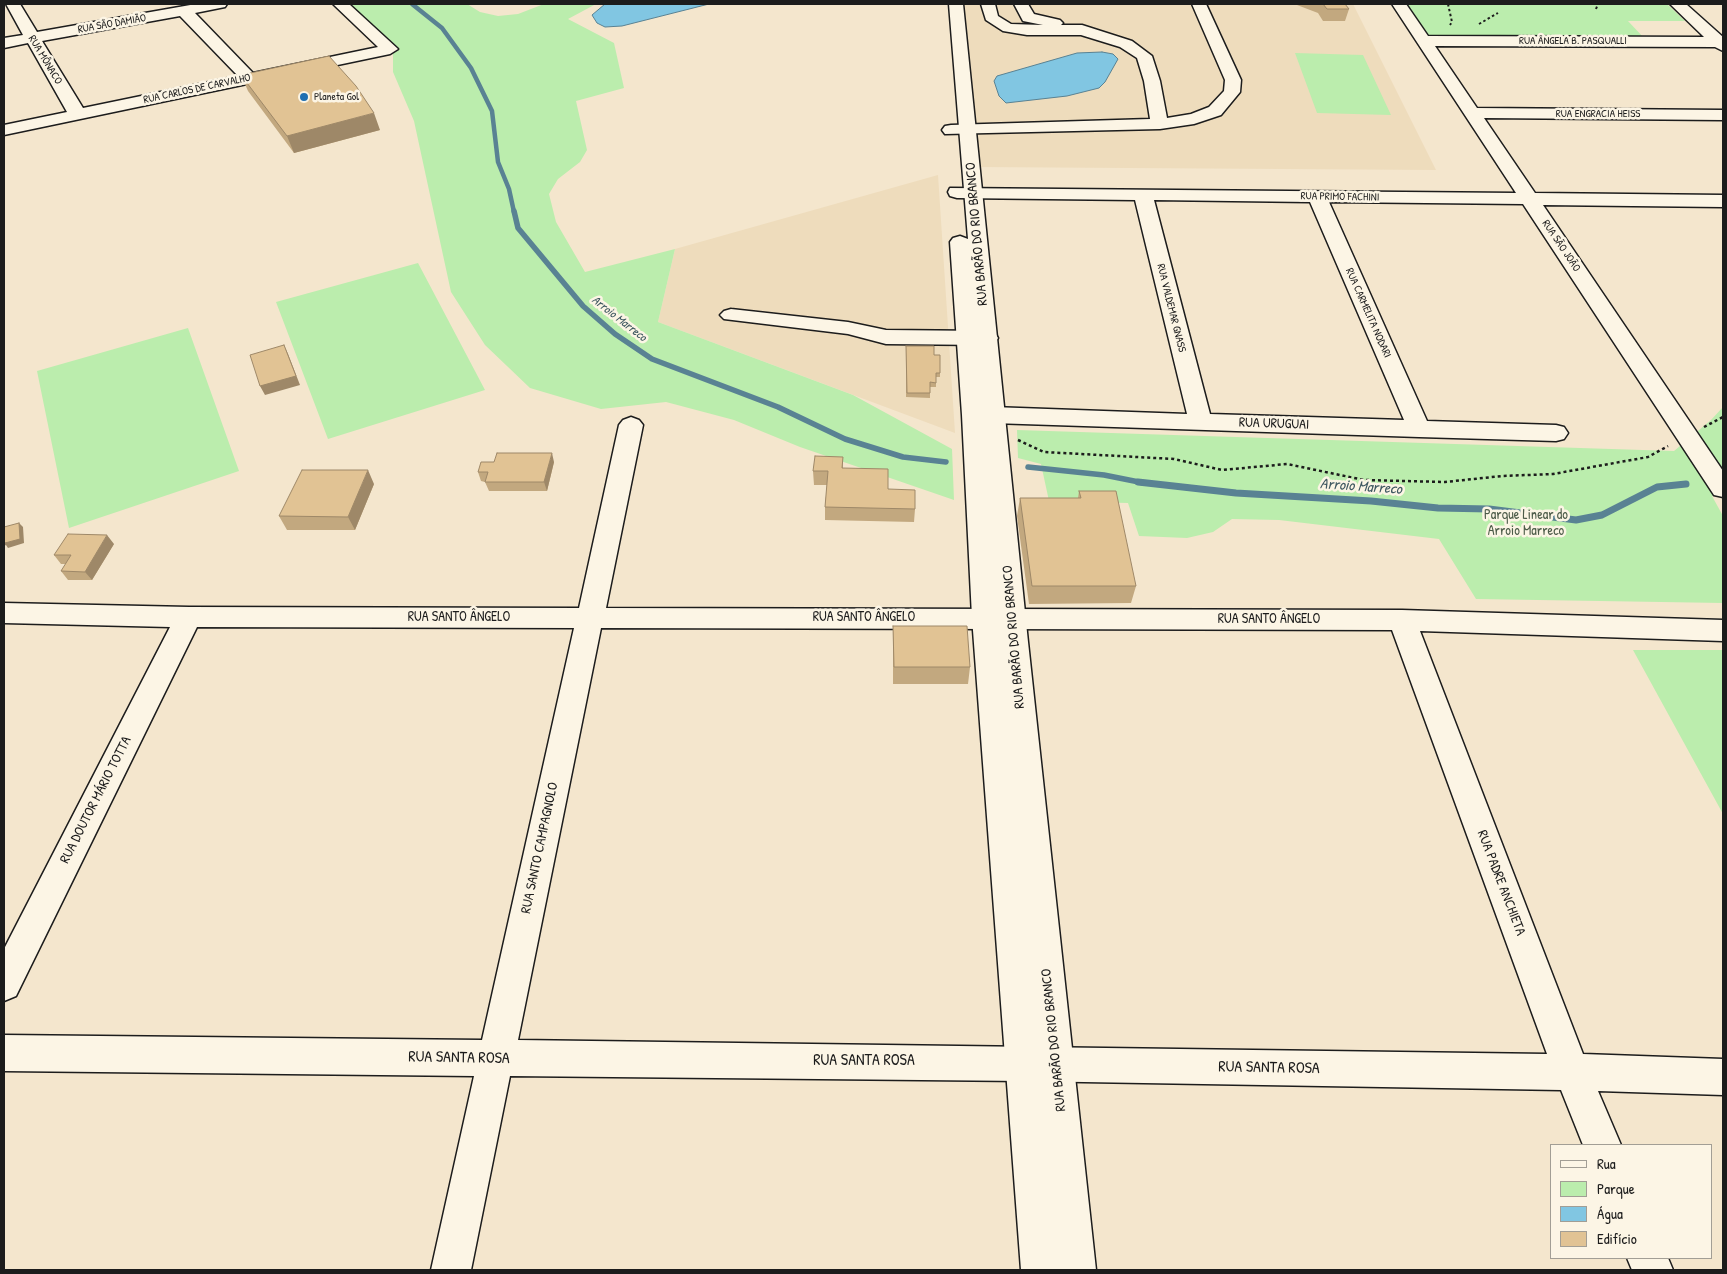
<!DOCTYPE html>
<html>
<head>
<meta charset="utf-8">
<style>
  body { margin:0 }
  #map { position:relative; width:1727px; height:1274px; overflow:hidden; background:#f4e6cd; font-family:"Patrick Hand",sans-serif }
  canvas { display:block }
  .frame { position:absolute; inset:0; border:5px solid #1c1c1c; pointer-events:none }
  .legend { position:absolute; left:1550px; top:1144px; width:162px; height:115px; box-sizing:border-box; background:#fcf5e5; border:1px solid #a29e95; margin:0; padding:6px 9px; list-style:none; font-size:15px; color:#1c1c1c }
  .legend li { display:flex; align-items:center; gap:10px; height:25px }
  .legend b { width:25px; border:1px solid #a29e95 }
</style>
</head>
<body>
<div id="map">
<canvas width="1727" height="1274"></canvas>
<div class="frame"></div>
<ul class="legend">
<li><b style="height:6px;background:#fcf5e5"></b>Rua</li>
<li><b style="height:14px;background:#bbedad"></b>Parque</li>
<li><b style="height:14px;background:#81c6e2"></b>Água</li>
<li><b style="height:14px;background:#e1c394"></b>Edifício</li>
</ul>
</div>
<script>
const context = document.querySelector('canvas').getContext('2d');
context.lineJoin = 'round';
function paint(path, color) {
  context.fillStyle = color;
  context.fill(path, 'evenodd');
}
function toPath(rows) {
  const path = new Path2D();
  for (const r of rows) {
    path.moveTo(r[0], r[1]);
    for (let i = 2; i < r.length; i += 2) path.lineTo(r[i], r[i + 1]);
  }
  return path;
}
function strokePath(path, color, width, dash) {
  context.strokeStyle = color;
  context.lineWidth = width;
  context.lineCap = dash ? 'butt' : 'round';
  context.setLineDash(dash || []);
  context.stroke(path);
}
function write(font, color, halo, rows, align = 'center') {
  context.font = font + ' "Patrick Hand",sans-serif';
  context.lineWidth = 5;
  context.setLineDash([]);
  context.textBaseline = 'middle';
  context.strokeStyle = halo;
  context.fillStyle = color;
  for (const [text, x, y, turn = 0] of rows) {
    context.save();
    context.translate(x, y);
    context.rotate((+turn || 0) * Math.PI / 180);
    context.textAlign = isNaN(turn) ? turn : align;
    if (halo) context.strokeText(text, 0, 0);
    context.fillText(text, 0, 0);
    context.restore();
  }
}
paint(toPath([
  [962,4,1353,4,1436,170,975,167],
  [938,175,955,433,658,322,675,249]
]), '#eedcbc');
paint(toPath([
  [346,4,467,4,480,12,498,16,518,14,544,4,596,4,568,19,614,43,624,88,576,101,587,150,580,162,558,179,549,194,556,222,585,272,675,249,658,322,853,395,952,449,954,500,800,447,734,420,666,402,601,409,530,388,485,345,451,292,414,121,393,72,393,45],
  [1406,4,1667,4,1685,21,1628,21,1644,38,1428,37],
  [1295,53,1363,55,1391,115,1317,113],
  [418,263,485,390,328,439,276,302],
  [188,328,239,471,69,528,37,371],
  [1723,407,1723,496,1712,496,1723,516,1723,603,1476,599,1439,539,1279,520,1232,519,1213,532,1187,538,1139,536,1128,503,1049,501,1041,464,1018,458,1017,430,1674,451,1711,420],
  [1633,650,1723,650,1723,814]
]), '#bbedad');
const water = toPath([
  [605,4,709,4,622,26,605,27,597,23,592,15,605,4],
  [1102,52,1113,54,1118,59,1105,82,1099,88,1067,96,1006,103,999,96,994,81,997,76,1077,53,1102,52]
]);
paint(water, '#81c6e2');
strokePath(water, '#598293', 1);
strokePath(toPath([
  [412,4,442,28,471,68,492,111,498,162,509,189,514,212]
]), '#598293', 4.5);
strokePath(toPath([
  [514,211,518,228,583,306,615,334,652,359,778,407,845,439,903,457,946,462],
  [1028,467,1104,475,1144,483]
]), '#598293', 5.5);
strokePath(toPath([
  [1138,482,1236,493,1371,501,1438,508,1489,509,1576,520,1602,515,1657,487,1686,484]
]), '#598293', 7);
const minor = toPath([
  [6,4,20,4,37,32,196,4,227,4,225,7,195,13,253,73,378,47,333,4,349,4,398,49,390,54,4,135,4,125,67,112,28,43,4,48,4,38,23,35,6,4],
  [180,16,238,76,83,108,42,41,180,16],
  [981,4,995,4,998,16,1011,24,1043,25,1023,21,1014,4,1028,4,1034,14,1060,20,1063,23,1061,25,1082,25,1132,41,1152,56,1160,81,1167,118,1191,114,1209,107,1224,91,1225,80,1192,4,1206,4,1241,80,1240,92,1221,115,1194,124,1160,129,945,134,942,130,945,126,951,125,1150,119,1144,81,1137,58,1120,47,1081,35,1027,35,1003,31,986,20,981,4],
  [1392,4,1406,4,1428,36,1704,37,1670,4,1686,4,1723,37,1723,51,1715,47,1435,46,1477,108,1723,110,1723,120,1484,118,1535,193,1723,195,1723,207,1543,205,1723,471,1723,497,1714,495,1523,204,1329,202,1427,421,1556,425,1564,427,1568,433,1564,439,1556,441,1419,437,992,423,984,420,980,415,984,410,992,407,1187,414,1135,200,957,198,950,196,948,192,950,188,1516,193,1392,4],
  [1154,200,1310,202,1404,420,1210,414,1154,200],
  [731,309,848,322,886,330,987,331,995,333,998,338,995,343,987,345,886,344,848,334,724,319,720,315,724,311,731,309],
  [631,417,639,420,643,425,606,608,1402,610,1723,620,1723,641,1420,631,1583,1054,1723,1059,1723,1095,1598,1091,1621,1145,1583,1145,1561,1090,1024,1081,510,1076,471,1270,431,1270,474,1076,4,1071,4,1035,482,1040,574,628,197,627,16,996,4,1001,4,949,170,627,4,623,4,603,189,607,579,608,619,425,623,420,631,417],
  [601,628,1392,630,1547,1054,518,1040,601,628],
  [1627,1258,1668,1258,1673,1270,1632,1270,1627,1258]
]);
const major = toPath([
  [949,4,963,4,1028,642,1096,1270,1021,1270,972,617,962,415,950,242,953,238,960,236,968,239,949,4]
]);
strokePath(minor, '#1c1c1c', 3);
strokePath(major, '#1c1c1c', 3);
strokePath(toPath([
  [1448,4,1452,22,1450,25],
  [1596,9,1598,4],
  [1479,24,1498,13]
]), '#1c1c1c', 2, [2.5, 2.5]);
strokePath(toPath([
  [1704,427,1723,417],
  [1018,440,1044,452,1174,459,1222,470,1287,464,1364,480,1445,482,1502,476,1553,474,1648,457,1668,446]
]), '#1c1c1c', 2.5, [3, 3]);
paint(minor, '#fcf5e5');
paint(major, '#fcf5e5');
paint(toPath([
  [1266,4,1345,4,1349,9,1345,21,1323,21,1318,13,1297,5,1266,5],
  [241,75,380,130,294,153,248,91],
  [906,346,934,355,940,373,940,377,936,377,936,387,930,387,930,398,906,397],
  [843,457,843,468,888,489,915,509,914,522,825,520,825,507,827,485,814,485,813,471],
  [554,462,547,491,489,491,485,482,481,481,478,472],
  [374,484,355,530,287,530,279,516],
  [1079,491,1136,586,1131,603,1029,604,1017,516,1020,498,1078,498],
  [114,544,92,580,68,580,61,571,66,564,61,564,54,555],
  [893,626,970,667,968,684,893,684]
]), '#c2a87f');
paint(toPath([
  [374,113,380,130,294,153,287,136],
  [284,345,288,354,300,385,265,395,260,386],
  [552,453,554,462,547,491,544,482],
  [368,470,374,484,355,530,348,517],
  [19,523,23,527,24,543,8,548,6,545,4,546,4,540],
  [107,535,114,544,92,580,85,572]
]), '#9e8868');
const building = toPath([
  [1323,4,1345,4,1349,9,1327,9,1323,4],
  [329,56,356,86,374,113,287,136,241,75,329,56],
  [284,345,296,376,260,386,250,355,284,345],
  [906,346,934,346,934,355,940,355,940,373,936,373,936,383,930,382,930,393,907,393,906,346],
  [497,453,552,453,544,482,485,482,488,472,478,472,481,462,494,462,497,453],
  [815,456,843,457,842,468,888,469,888,489,915,490,915,509,825,507,828,471,813,471,815,456],
  [302,470,368,470,348,517,279,516,302,470],
  [1079,491,1116,491,1136,586,1032,586,1020,498,1081,498,1079,491],
  [19,523,20,539,5,543,4,540,4,527,19,523],
  [68,534,107,535,85,572,61,571,71,555,54,555,68,534],
  [893,626,967,626,970,667,894,667,893,626]
]);
paint(building, '#e1c394');
strokePath(building, '#9e8868', 1);
for (const [x, y, r, color] of [
  [304,97,5,"#1f6fb2"]
]) {
  const dot = new Path2D();
  dot.arc(x, y, r, 0, 2 * Math.PI);
  context.fillStyle = color;
  context.fill(dot);
  strokePath(dot, '#fcf5e5', 2);
}
write('11px', '#1c1c1c', '#fcf5e5', [
  ["RUA SÃO DAMIÃO",112,24,-10],
  ["RUA ÂNGELA B. PASQUALLI",1573,41],
  ["RUA MÔNACO",45,60,59],
  ["RUA CARLOS DE CARVALHO",197,89,-12],
  ["RUA ENGRACIA HEISS",1598,114],
  ["RUA PRIMO FACHINI",1340,197,1],
  ["RUA SÃO JOÃO",1561,246,56],
  ["RUA VALDEMAR GNASS",1171,308,76],
  ["RUA CARMELITA NODARI",1368,313,66]
]);
write('11px', '#1c1c1c', '#fcf5e5', [
  ["Planeta Gol",314,97]
], 'left');
write('italic 12px', '#3f5861', '#fcf5e5', [
  ["Arroio Marreco",619,319,38]
]);
write('14px', '#1c1c1c', '#fcf5e5', [
  ["RUA BARÃO DO RIO BRANCO",977,234,-95],
  ["RUA URUGUAI",1274,424,2],
  ["RUA SANTO ÂNGELO",459,617],
  ["RUA SANTO ÂNGELO",864,617],
  ["RUA SANTO ÂNGELO",1269,619],
  ["RUA BARÃO DO RIO BRANCO",1014,637,-95],
  ["RUA DOUTOR MÁRIO TOTTA",96,800,-63],
  ["RUA SANTO CAMPAGNOLO",540,848,-78],
  ["RUA PADRE ANCHIETA",1501,883,69],
  ["RUA BARÃO DO RIO BRANCO",1054,1040,-96]
]);
write('14px', '#4c5b48', '#fcf5e5', [
  ["Parque Linear do",1526,515],
  ["Arroio Marreco",1526,531]
]);
write('italic 15px', '#3f5861', '#fcf5e5', [
  ["Arroio Marreco",1361,487,4]
]);
write('16px', '#1c1c1c', '#fcf5e5', [
  ["RUA SANTA ROSA",459,1058,1],
  ["RUA SANTA ROSA",864,1061],
  ["RUA SANTA ROSA",1269,1068,1]
]);
</script>
</body>
</html>
